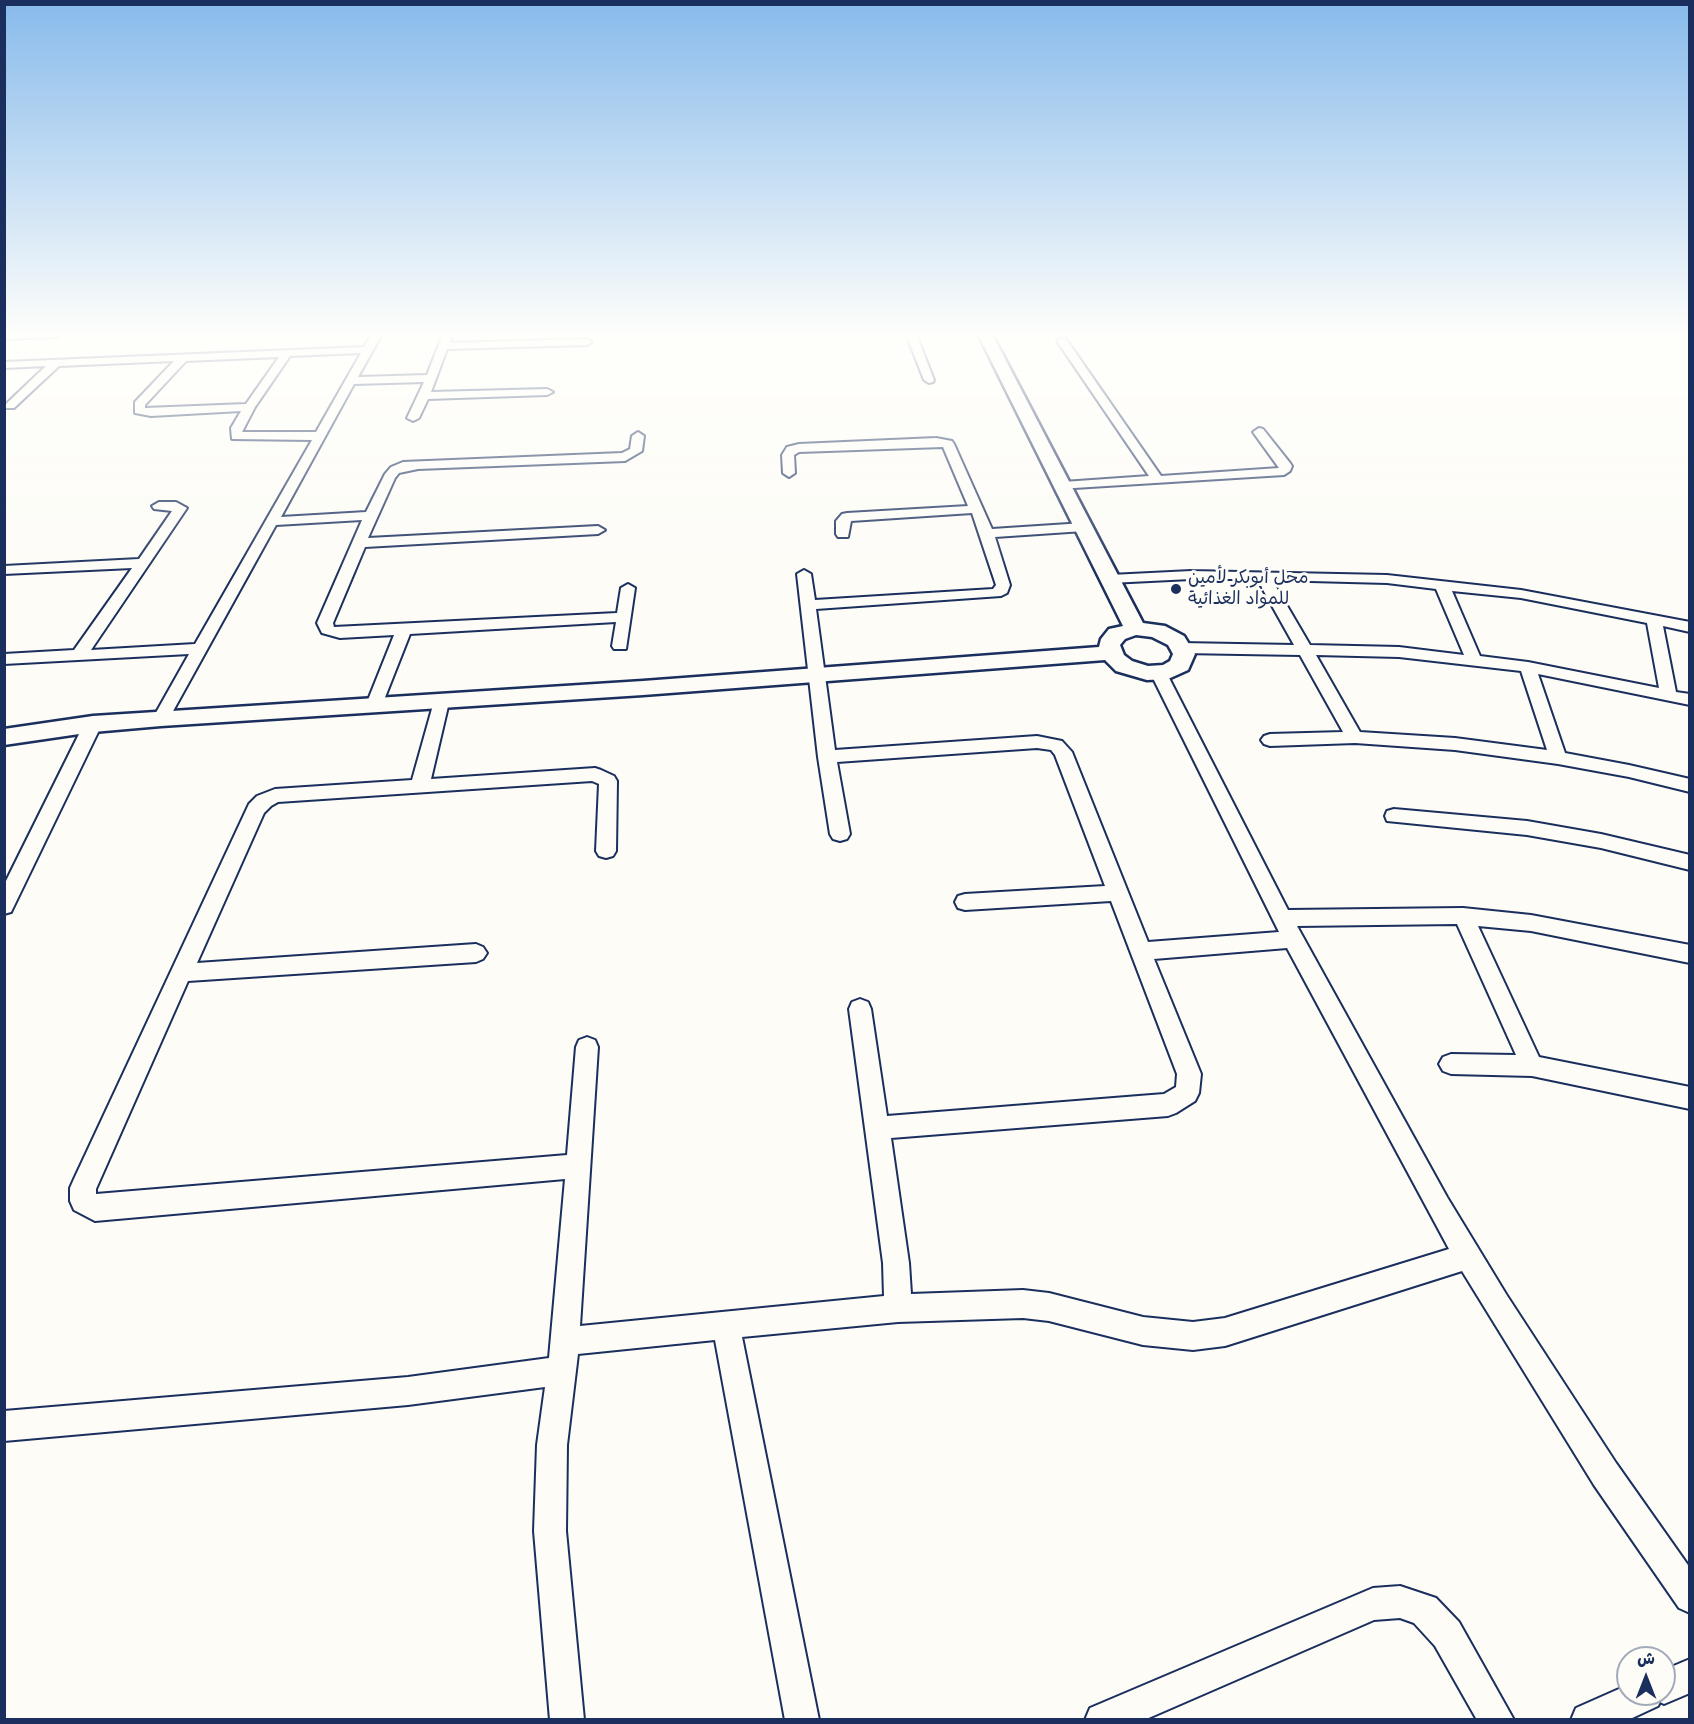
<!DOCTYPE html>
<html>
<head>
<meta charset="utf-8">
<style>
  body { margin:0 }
  #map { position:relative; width:1694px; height:1724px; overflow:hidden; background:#fdfcf7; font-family:Mynerve,"Playpen Sans Arabic",sans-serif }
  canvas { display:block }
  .frame { position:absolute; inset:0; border:6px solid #1b2f5e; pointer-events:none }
  .north { position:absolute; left:1616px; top:1646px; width:60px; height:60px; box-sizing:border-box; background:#fdfcf7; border:2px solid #a3aaba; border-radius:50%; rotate:0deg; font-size:16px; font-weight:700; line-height:24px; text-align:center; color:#1b2f5e }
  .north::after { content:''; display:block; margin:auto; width:21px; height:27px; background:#1b2f5e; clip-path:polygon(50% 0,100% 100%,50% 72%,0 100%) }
</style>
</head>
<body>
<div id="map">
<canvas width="1694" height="1724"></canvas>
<div class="frame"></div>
<div class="north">ش</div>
</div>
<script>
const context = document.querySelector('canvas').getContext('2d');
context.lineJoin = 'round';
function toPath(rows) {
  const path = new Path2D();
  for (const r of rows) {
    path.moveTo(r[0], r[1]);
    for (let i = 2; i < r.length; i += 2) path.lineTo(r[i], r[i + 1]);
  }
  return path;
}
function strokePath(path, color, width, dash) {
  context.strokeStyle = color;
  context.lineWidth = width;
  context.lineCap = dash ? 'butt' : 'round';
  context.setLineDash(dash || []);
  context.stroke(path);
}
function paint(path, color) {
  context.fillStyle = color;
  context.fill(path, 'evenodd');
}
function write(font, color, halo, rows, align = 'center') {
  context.font = font + ' Mynerve,"Playpen Sans Arabic",sans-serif';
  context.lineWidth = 6;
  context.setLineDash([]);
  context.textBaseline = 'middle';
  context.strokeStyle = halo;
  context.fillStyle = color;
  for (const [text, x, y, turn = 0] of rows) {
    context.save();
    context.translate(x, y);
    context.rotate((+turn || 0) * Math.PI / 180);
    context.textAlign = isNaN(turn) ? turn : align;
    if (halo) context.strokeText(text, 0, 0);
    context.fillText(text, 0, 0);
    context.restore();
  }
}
const street = toPath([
  [4,334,61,334,56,337,4,339,4,334],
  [372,334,382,334,358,377,427,375,443,334,453,334,450,343,587,339,592,342,587,345,447,349,431,392,547,389,553,392,547,395,428,399,419,418,413,421,407,418,424,382,354,384,281,517,366,512,385,474,391,467,403,462,622,453,630,449,632,436,638,432,644,436,642,451,625,461,418,469,399,473,395,478,368,538,598,526,605,530,598,534,365,547,333,623,334,627,617,613,621,588,628,584,635,588,626,649,614,649,612,646,616,622,410,634,382,705,380,709,374,710,368,709,366,705,394,635,340,638,322,633,317,623,362,520,276,525,167,722,155,722,153,718,189,654,4,664,4,654,74,650,132,568,4,574,4,566,139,559,172,511,154,509,152,506,159,502,176,502,187,508,91,650,195,644,312,440,232,439,231,428,241,411,151,416,135,413,135,402,174,361,59,366,14,408,6,408,6,404,46,366,4,368,4,362,364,347,372,334],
  [361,353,316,432,242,432,255,407,290,356,361,353],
  [279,357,246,404,145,408,145,405,186,361,279,357],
  [906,334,916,334,934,380,933,382,929,383,924,380,906,334],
  [1062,338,1066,339,1161,476,1279,468,1253,432,1259,428,1263,429,1290,463,1292,466,1290,471,1284,475,1058,489,1057,486,1063,482,1149,476,1057,341,1062,338],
  [936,438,952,441,954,444,992,529,1084,523,1091,527,1084,531,995,537,1010,585,1007,593,1001,596,816,609,835,750,1037,736,1062,741,1072,752,1148,942,1279,932,1151,674,1159,669,1167,674,1288,910,1463,908,1531,915,1690,945,1690,963,1531,931,1478,926,1539,1057,1690,1087,1690,1109,1532,1076,1451,1074,1443,1071,1439,1064,1443,1057,1451,1054,1516,1055,1457,924,1297,926,1447,1197,1506,1294,1616,1463,1690,1568,1690,1613,1679,1608,1594,1485,1462,1271,1225,1346,1193,1350,1143,1345,1049,1321,1023,1318,898,1322,742,1337,819,1720,785,1720,715,1340,578,1354,567,1445,566,1531,584,1720,550,1720,534,1531,537,1445,545,1387,408,1405,4,1441,4,1411,408,1377,549,1358,565,1179,95,1221,74,1210,70,1201,70,1188,74,1179,249,804,257,796,275,789,412,780,435,698,441,697,447,698,449,702,431,779,595,768,601,770,614,776,617,781,616,851,613,856,606,858,599,856,596,851,599,784,592,781,278,802,271,806,264,813,197,963,476,944,483,947,487,953,483,959,476,962,188,981,96,1189,96,1194,567,1155,576,1047,579,1040,587,1037,595,1040,598,1047,580,1326,884,1296,883,1263,849,1009,852,1002,860,999,868,1002,871,1009,887,1116,1164,1094,1176,1087,1177,1074,1111,901,965,910,958,908,955,902,958,896,965,894,1105,886,1055,755,1051,750,1037,748,837,762,850,834,847,839,840,841,833,839,830,834,818,757,797,574,804,570,811,574,815,600,993,589,996,585,972,513,851,521,848,537,838,537,836,534,836,521,842,514,847,513,968,506,943,447,799,452,794,455,795,473,789,477,783,473,782,455,787,447,799,444,936,438],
  [1287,948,1449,1249,1225,1318,1193,1322,1143,1317,1049,1293,1023,1290,911,1294,909,1263,891,1138,1168,1116,1176,1113,1195,1101,1199,1093,1201,1074,1154,959,1287,948],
  [1191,571,1387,575,1521,590,1690,622,1690,632,1663,626,1676,692,1690,694,1690,705,1538,674,1565,753,1629,765,1690,779,1690,792,1629,777,1558,764,1455,750,1355,743,1270,746,1264,744,1261,740,1264,736,1270,734,1343,732,1300,655,1181,653,1173,648,1181,643,1294,645,1257,579,1191,579,1110,583,1103,579,1110,575,1191,571],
  [1272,580,1387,583,1436,589,1464,655,1399,647,1310,645,1272,580],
  [1452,591,1521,598,1647,623,1659,688,1528,662,1480,656,1452,591],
  [1316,655,1399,657,1521,671,1547,750,1455,738,1360,732,1316,655],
  [93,718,99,720,102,724,14,906,11,912,4,914,4,885,84,724,87,720,93,718],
  [1394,809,1527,821,1601,834,1690,855,1690,870,1601,848,1527,835,1387,821,1385,816,1387,811,1394,809],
  [1400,1586,1436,1598,1459,1622,1514,1720,1477,1720,1435,1646,1414,1623,1400,1618,1374,1620,1144,1720,1085,1720,1090,1708,1373,1588,1400,1586],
  [1690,1659,1690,1693,1664,1704,1660,1702,1658,1706,1628,1720,1571,1720,1576,1708,1628,1685,1628,1694,1664,1694,1664,1670,1690,1659]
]);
const secondary = toPath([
  [978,334,992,334,1143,623,1165,626,1184,636,1195,654,1188,670,1168,679,1147,680,1116,671,1105,660,643,695,161,726,93,732,4,745,4,729,93,716,643,681,1099,647,1101,639,1109,629,1123,626,978,334],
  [1136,635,1152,637,1168,645,1173,654,1170,661,1163,665,1148,666,1132,661,1124,655,1120,645,1125,639,1136,635]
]);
strokePath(street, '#1b2f5e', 4);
strokePath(secondary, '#1b2f5e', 5);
paint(street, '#fdfcf7');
paint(secondary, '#fdfcf7');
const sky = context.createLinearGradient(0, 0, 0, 576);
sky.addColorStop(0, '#87baeb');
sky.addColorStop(0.58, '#fefefb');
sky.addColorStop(1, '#fefefb00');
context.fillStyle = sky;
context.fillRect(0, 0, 1694, 576);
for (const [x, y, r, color] of [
  [1176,589,6,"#1b2f5e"]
]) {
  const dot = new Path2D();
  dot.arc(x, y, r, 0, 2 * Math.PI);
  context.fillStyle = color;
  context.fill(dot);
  strokePath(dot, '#fdfcf7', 2);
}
write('18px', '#1b2f5e', '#fdfcf7', [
  ["محل أبوبكر لأمين",1188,579],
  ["للمواد الغذائية",1188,600]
], 'left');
</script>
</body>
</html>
